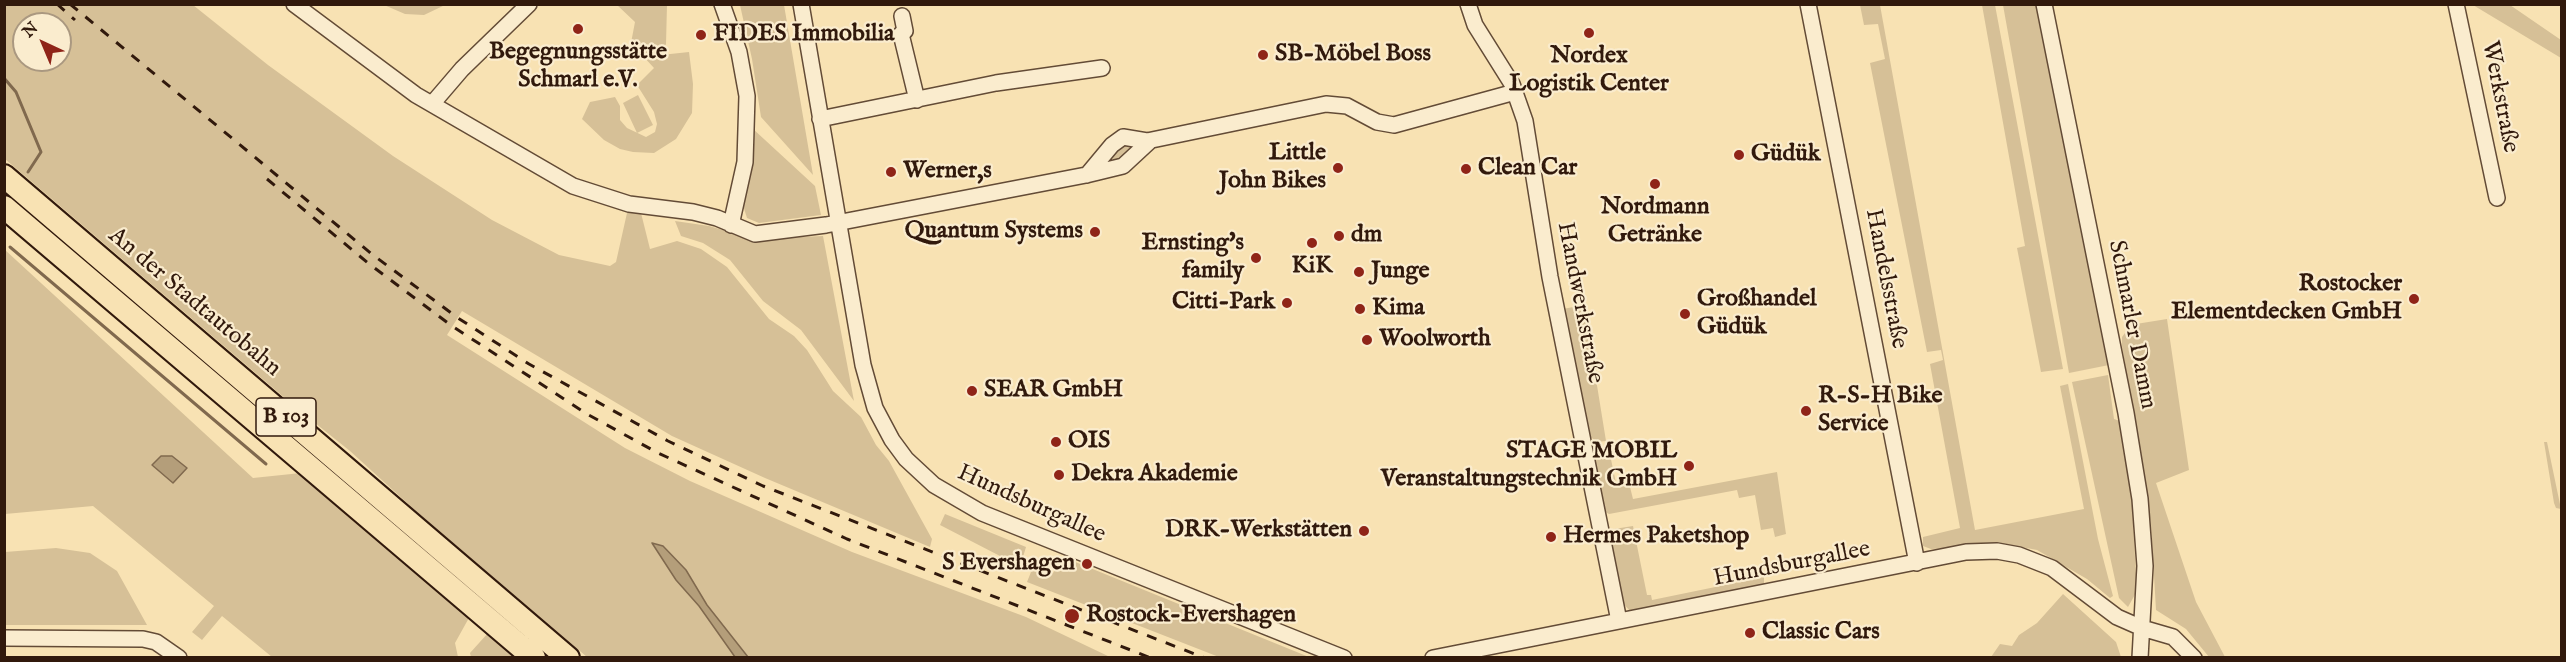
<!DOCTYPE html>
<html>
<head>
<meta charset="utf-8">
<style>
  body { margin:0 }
  #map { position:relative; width:2566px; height:662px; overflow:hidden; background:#f8e2b3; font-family:"IM FELL English",serif }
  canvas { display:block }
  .frame { position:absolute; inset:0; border:6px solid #31190c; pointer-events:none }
  .north { position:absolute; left:12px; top:12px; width:60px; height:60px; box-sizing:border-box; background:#faecce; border:2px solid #aa9880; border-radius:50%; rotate:316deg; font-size:16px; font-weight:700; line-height:24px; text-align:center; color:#31190c }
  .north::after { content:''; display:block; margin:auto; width:21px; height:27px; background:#8f2418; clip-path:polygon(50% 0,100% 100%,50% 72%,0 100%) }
</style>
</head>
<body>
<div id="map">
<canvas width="2566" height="662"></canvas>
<div class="frame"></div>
<div class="north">N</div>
</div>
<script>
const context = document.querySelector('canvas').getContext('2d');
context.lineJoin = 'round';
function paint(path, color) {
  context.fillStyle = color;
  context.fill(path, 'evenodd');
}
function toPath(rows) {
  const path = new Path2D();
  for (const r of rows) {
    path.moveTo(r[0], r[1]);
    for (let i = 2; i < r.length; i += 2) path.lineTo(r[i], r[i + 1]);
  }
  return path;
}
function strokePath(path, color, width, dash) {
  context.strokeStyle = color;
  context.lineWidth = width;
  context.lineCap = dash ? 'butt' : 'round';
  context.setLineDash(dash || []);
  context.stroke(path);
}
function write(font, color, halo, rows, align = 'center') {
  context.font = font + ' "IM FELL English",serif';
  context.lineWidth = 4.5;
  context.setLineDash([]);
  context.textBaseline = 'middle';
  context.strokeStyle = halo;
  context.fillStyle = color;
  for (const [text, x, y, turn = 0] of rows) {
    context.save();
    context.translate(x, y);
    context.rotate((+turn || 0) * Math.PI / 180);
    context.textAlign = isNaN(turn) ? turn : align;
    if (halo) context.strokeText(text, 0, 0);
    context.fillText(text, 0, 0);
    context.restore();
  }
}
paint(toPath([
  [5,5,193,5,268,65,393,156,492,220,559,255,610,266,616,262,627,213,641,213,650,249,677,241,701,249,727,267,769,319,794,336,807,350,833,391,861,417,876,445,889,461,932,539,930,547,765,478,672,436,462,311,447,335,625,448,690,481,852,552,1026,617,1110,657,587,657,417,512,350,451,300,411,5,159],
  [24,24,60,24,60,60,24,60],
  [384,5,445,5,424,15,405,14],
  [617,5,667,5,666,44,661,55,689,52,693,84,692,113,676,139,654,153,633,152,620,149,604,140,582,119,590,102,615,97,620,106,620,120,627,128,646,137,655,132,657,124,654,112,637,85,654,68,631,43,635,22],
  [740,5,784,5,813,175,761,117,752,59],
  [1860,5,1880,5,1975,530,2084,509,2060,386,2068,384,2098,539,2113,596,2110,598,2087,579,2037,550,2011,545,1931,549,1923,546,1923,537,1960,528,1930,364,1943,360,1941,350,1927,352,1870,63,1885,59,1878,24,1864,25],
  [1982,5,1995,5,2063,369,2041,372,2017,248,2025,246],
  [2003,5,2039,5,2109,365,2069,373],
  [2473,5,2510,5,2561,40,2561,58],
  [638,95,653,125,637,133,623,103],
  [752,128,815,186,821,215,759,223,747,218,742,202],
  [1119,143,1131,144,1133,149,1126,158,1115,160,1110,157],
  [675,221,709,226,754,239,823,236,854,401,801,330,763,301,730,260,703,243,681,236],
  [4,249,253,478,301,473,524,657,471,657,470,653,488,633,470,616,455,643,458,657,272,657,222,616,202,640,192,632,214,606,93,506,5,514],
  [1584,305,1606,441,1597,442,1588,435,1563,309],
  [2167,319,2189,470,2156,483,2196,602,2225,657,2209,657,2186,629,2156,610,2151,524,2122,346,2122,337,2128,329,2136,324],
  [2108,375,2114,419,2120,421,2131,489,2137,591,2128,607,2119,598,2072,382],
  [2544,442,2547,442,2561,509,2556,508,2554,503],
  [1609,450,1616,483,1629,483,1633,499,1777,472,1786,534,1775,537,1773,528,1761,530,1755,495,1739,498,1737,490,1609,514,1604,511,1594,462,1595,457],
  [945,514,1026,547,1023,557,1035,561,1034,567,1053,573,1059,563,1068,559,1309,657,1219,657,1027,582,1031,572,940,525],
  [1633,526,1647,595,1651,595,1652,600,1764,577,1764,585,1630,611,1620,600,1608,539,1614,529],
  [56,548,90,553,117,571,147,625,5,625,5,552],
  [2063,594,2116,642,2121,657,1991,657,2000,644,2012,646,2019,635,2037,623]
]), '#d6c097');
const water = toPath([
  [161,456,172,456,187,468,173,483,152,465,161,456],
  [652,543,663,546,686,570,707,605,748,657,735,657,699,606,676,580,652,543]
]);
paint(water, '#b49e7a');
strokePath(water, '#80694e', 1.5);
strokePath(toPath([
  [4,78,16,92,41,152,28,172],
  [10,247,266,464]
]), '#80694e', 3);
const minor = toPath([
  [294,4,416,95,573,186,629,204,693,212,717,218,755,234,826,225,1086,175,1123,166,1150,141],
  [722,4,739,52,747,96,745,162,731,225],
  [801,4,863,365,875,408,892,440,906,459,934,485,982,513,1344,658],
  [1468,4,1475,25,1512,84,1525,121,1550,277,1619,621],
  [1808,4,1917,563],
  [2044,4,2126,413,2140,499,2145,566,2140,658],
  [2456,4,2497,198],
  [902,16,905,31,901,34,917,100],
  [432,104,462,69,529,4],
  [820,119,996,83,1102,68],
  [1087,175,1112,145,1123,137,1147,141,1326,104,1347,106,1377,122,1394,125,1515,92],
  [4,638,143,639,156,642,179,658],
  [1433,658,1966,552,1997,551,2019,555,2052,568,2117,617,2142,628,2173,637,2194,658]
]);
const highway = toPath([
  [4,176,568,658],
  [4,207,534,658]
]);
strokePath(minor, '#634b36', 18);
strokePath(highway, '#31190c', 26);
strokePath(minor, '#faecce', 15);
strokePath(highway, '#f8e2b3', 22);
strokePath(toPath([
  [57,4,75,20],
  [70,4,373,255,458,318,529,364,668,441,763,486,1205,658],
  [267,179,368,263,452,326,587,414,658,453,847,539,1151,658]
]), '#31190c', 3, [10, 10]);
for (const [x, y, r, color] of [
  [578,29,6,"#8f2418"],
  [1589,33,6,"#8f2418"],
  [701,35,6,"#8f2418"],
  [1263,55,6,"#8f2418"],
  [1739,155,6,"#8f2418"],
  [1338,168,6,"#8f2418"],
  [1466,169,6,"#8f2418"],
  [891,172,6,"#8f2418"],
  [1655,184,6,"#8f2418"],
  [1095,232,6,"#8f2418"],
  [1339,236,6,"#8f2418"],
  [1312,243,6,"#8f2418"],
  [1256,258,6,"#8f2418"],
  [1359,272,6,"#8f2418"],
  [2414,299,6,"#8f2418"],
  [1287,303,6,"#8f2418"],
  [1360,309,6,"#8f2418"],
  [1685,314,6,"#8f2418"],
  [1367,340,6,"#8f2418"],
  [972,391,6,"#8f2418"],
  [1806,411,6,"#8f2418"],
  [1056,442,6,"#8f2418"],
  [1689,466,6,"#8f2418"],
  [1059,475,6,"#8f2418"],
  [1364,531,6,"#8f2418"],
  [1551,537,6,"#8f2418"],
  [1087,564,6,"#8f2418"],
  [1072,616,8,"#8f2418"],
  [1750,633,6,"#8f2418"]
]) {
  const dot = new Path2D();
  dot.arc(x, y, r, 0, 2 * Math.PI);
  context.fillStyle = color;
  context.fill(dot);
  strokePath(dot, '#faecce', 2);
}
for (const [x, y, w] of [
  [286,417,60]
]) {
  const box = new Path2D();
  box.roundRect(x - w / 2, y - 19, w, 38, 4.5);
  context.fillStyle = '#faecce';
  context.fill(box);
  strokePath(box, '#31190c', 1.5);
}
write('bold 22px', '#31190c', null, [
  ["B 103",286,417]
]);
write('bold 24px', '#31190c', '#faecce', [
  ["FIDES Immobilia",713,35],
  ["Begegnungsstätte",578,53,"center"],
  ["Schmarl e.V.",578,81,"center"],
  ["SB-Möbel Boss",1275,55],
  ["Nordex",1589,57,"center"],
  ["Logistik Center",1589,85,"center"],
  ["Little",1326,154,"right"],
  ["John Bikes",1326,182,"right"],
  ["Güdük",1751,155],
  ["Clean Car",1478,169],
  ["Werner,s",903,172],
  ["Nordmann",1655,208,"center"],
  ["Getränke",1655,236,"center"],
  ["Quantum Systems",1083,232,"right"],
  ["dm",1351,236],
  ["Ernsting's",1244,244,"right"],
  ["family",1244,272,"right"],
  ["KiK",1312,267,"center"],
  ["Junge",1371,272],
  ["Rostocker",2402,285,"right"],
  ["Elementdecken GmbH",2402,313,"right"],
  ["Großhandel",1697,300],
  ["Güdük",1697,328],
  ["Citti-Park",1275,303,"right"],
  ["Kima",1372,309],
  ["Woolworth",1379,340],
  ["SEAR GmbH",984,391],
  ["R-S-H Bike",1818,397],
  ["Service",1818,425],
  ["OIS",1068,442],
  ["STAGE MOBIL",1677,452,"right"],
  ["Veranstaltungstechnik GmbH",1677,480,"right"],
  ["Dekra Akademie",1071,475],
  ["DRK-Werkstätten",1352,531,"right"],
  ["Hermes Paketshop",1563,537],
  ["S Evershagen",1075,564,"right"],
  ["Rostock-Evershagen",1086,616],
  ["Classic Cars",1762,633]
], 'left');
write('24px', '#31190c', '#faecce', [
  ["Werkstraße",2499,97,79],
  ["Handelsstraße",1885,279,79],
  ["An der Stadtautobahn",194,303,40],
  ["Handwerkstraße",1579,303,79],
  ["Schmarler Damm",2131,325,79],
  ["Hundsburgallee",1031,505,24],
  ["Hundsburgallee",1792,565,-11]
]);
</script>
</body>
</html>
